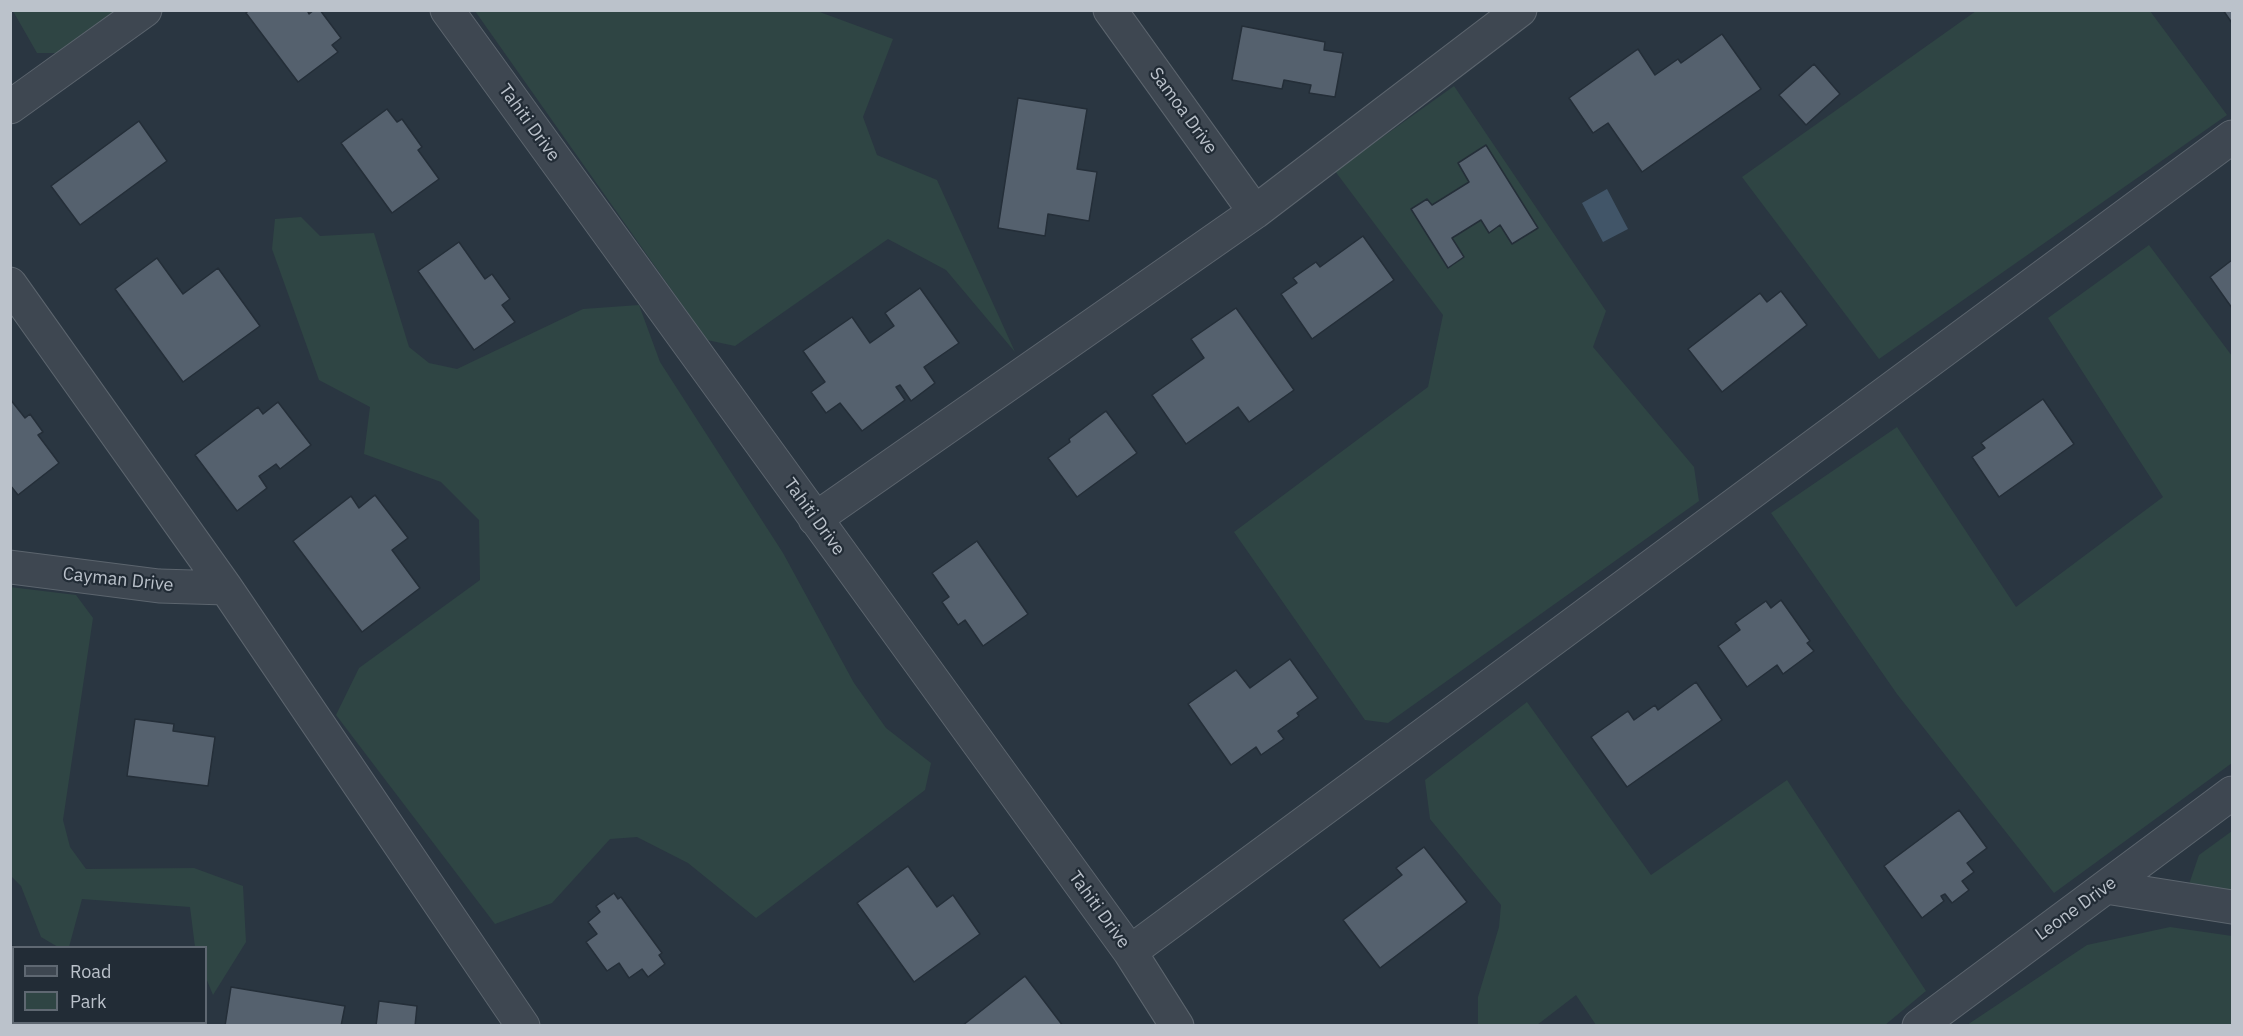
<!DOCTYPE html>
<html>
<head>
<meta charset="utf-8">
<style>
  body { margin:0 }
  #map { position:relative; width:2243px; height:1036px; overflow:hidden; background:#2a3641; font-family:"IBM Plex Sans",sans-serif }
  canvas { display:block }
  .frame { position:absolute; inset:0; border:12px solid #bbc2cb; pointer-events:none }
  .legend { position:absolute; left:12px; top:946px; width:195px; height:78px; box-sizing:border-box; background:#222c36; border:2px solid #5f6872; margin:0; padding:8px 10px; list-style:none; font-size:18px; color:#bbc2cb }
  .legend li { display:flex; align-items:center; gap:12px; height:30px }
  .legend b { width:30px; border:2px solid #5f6872 }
</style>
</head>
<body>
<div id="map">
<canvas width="2243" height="1036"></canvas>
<div class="frame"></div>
<ul class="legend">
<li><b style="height:8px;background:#3e4751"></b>Road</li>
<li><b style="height:16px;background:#2f4544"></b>Park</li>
</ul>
</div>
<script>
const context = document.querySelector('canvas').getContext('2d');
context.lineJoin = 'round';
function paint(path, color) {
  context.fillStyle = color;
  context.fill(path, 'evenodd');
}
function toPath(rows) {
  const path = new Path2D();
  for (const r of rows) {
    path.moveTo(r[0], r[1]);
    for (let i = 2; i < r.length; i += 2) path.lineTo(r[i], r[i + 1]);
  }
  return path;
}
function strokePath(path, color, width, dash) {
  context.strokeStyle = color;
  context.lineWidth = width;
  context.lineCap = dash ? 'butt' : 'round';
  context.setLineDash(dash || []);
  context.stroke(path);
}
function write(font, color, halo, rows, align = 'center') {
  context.font = font + ' "IBM Plex Sans",sans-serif';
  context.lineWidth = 4.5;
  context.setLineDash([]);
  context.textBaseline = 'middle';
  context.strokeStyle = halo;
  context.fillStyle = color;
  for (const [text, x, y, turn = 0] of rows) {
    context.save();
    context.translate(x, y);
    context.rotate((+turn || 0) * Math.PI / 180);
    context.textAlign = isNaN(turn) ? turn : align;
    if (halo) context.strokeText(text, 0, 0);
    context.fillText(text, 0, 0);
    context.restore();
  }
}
paint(toPath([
  [13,11,125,11,68,53,37,53],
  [475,11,817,11,893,39,863,117,877,155,937,180,1015,352,946,270,888,239,735,346,707,340],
  [1976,11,2150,11,2227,115,1879,359,1742,177],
  [1454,86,1606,311,1593,347,1694,467,1699,501,1388,723,1365,720,1234,532,1428,387,1443,315,1335,171],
  [1486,146,1538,228,1512,244,1500,225,1489,232,1481,220,1452,238,1464,257,1448,268,1411,209,1427,199,1432,205,1469,182,1458,163],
  [301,217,320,236,374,233,409,347,429,363,457,369,583,309,639,305,660,362,783,553,854,683,886,728,931,763,925,790,756,918,688,863,637,837,610,839,552,903,495,924,336,715,359,668,480,580,479,520,441,482,364,454,370,407,319,380,272,249,275,219],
  [2149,245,2232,356,2232,763,2054,893,1897,694,1771,513,1897,427,2016,607,2163,497,2048,318],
  [10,587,76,595,93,618,63,820,70,847,86,869,194,868,243,886,246,942,213,995,206,978,206,948,195,947,190,907,82,899,69,947,58,947,41,937,21,886,11,876],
  [1527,702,1651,875,1787,780,1926,991,1885,1025,1596,1025,1576,995,1537,1025,1478,1025,1478,997,1499,927,1501,905,1430,819,1425,780],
  [2232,831,2232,895,2187,890,2199,855],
  [2170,927,2232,936,2232,1025,1967,1025,2087,945]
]), '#2f4544');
paint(toPath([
  [1607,189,1628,229,1603,242,1582,203]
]), '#415568');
const building = toPath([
  [249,10,307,10,309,14,314,10,320,10,341,38,332,45,338,52,298,82,246,13,249,10],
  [2223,10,2232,10,2232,23,2223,10],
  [1242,26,1325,42,1324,50,1343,53,1335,97,1309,93,1311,85,1284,80,1282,89,1232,80,1242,26],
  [1722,34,1761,89,1642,172,1608,123,1593,133,1569,98,1638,49,1655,75,1678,59,1681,63,1722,34],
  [1814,64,1840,94,1806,125,1779,95,1814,64],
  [1018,98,1087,109,1077,169,1097,172,1089,221,1048,214,1045,236,998,228,1018,98],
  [387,109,397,122,402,119,422,147,418,150,439,179,392,213,341,143,387,109],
  [139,121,167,161,80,225,51,186,139,121],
  [1486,145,1538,228,1512,244,1500,225,1489,233,1481,220,1452,238,1464,257,1448,268,1411,209,1427,199,1432,205,1469,182,1458,163,1486,145],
  [1363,236,1394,280,1312,339,1281,294,1297,283,1293,278,1316,262,1320,267,1363,236],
  [459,242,485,279,492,274,510,299,502,305,515,322,474,350,418,271,459,242],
  [157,258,183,294,218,268,260,326,183,382,115,289,157,258],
  [2232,260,2232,308,2210,277,2232,260],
  [920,288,959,343,924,367,935,383,911,401,900,385,896,387,905,400,862,431,840,403,826,413,811,392,825,382,803,351,852,317,870,343,894,326,885,313,920,288],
  [1781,291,1807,325,1722,392,1688,349,1760,293,1767,302,1781,291],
  [1236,308,1294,390,1249,422,1238,407,1186,444,1152,395,1204,358,1191,339,1236,308],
  [10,399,25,418,30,414,43,432,38,435,59,463,18,495,10,485,10,399],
  [2043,399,2074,444,1999,497,1972,457,1985,448,1981,443,2043,399],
  [278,402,311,445,280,469,276,464,259,476,267,488,237,511,195,455,258,407,263,414,278,402],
  [1106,411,1137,453,1077,497,1048,458,1070,442,1069,439,1106,411],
  [375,495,408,538,392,550,420,588,362,632,293,541,351,496,359,508,375,495],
  [977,541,1028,614,983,646,965,620,958,625,942,602,949,597,932,573,977,541],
  [1781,600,1810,641,1807,643,1814,651,1783,674,1777,665,1747,687,1718,646,1740,630,1735,623,1766,601,1771,608,1781,600],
  [1290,659,1318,698,1297,713,1299,716,1278,731,1284,739,1261,755,1256,747,1231,765,1188,704,1236,670,1250,688,1290,659],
  [1696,682,1722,720,1627,787,1591,737,1628,711,1634,720,1655,705,1658,710,1696,682],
  [135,719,174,724,173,731,215,737,208,786,127,776,135,719],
  [1959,810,1987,848,1967,863,1974,872,1962,881,1969,890,1952,903,1945,894,1941,896,1944,901,1922,918,1884,866,1959,810],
  [1424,847,1467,902,1380,968,1343,920,1402,875,1396,868,1424,847],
  [908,866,937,907,953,895,980,934,914,982,857,903,908,866],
  [614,893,618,899,621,897,662,953,659,955,665,964,648,977,642,969,629,978,619,963,607,971,586,942,597,934,588,922,600,912,596,906,614,893],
  [10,946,19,947,14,948,14,1022,31,1022,31,1026,10,1026,10,946],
  [1025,976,1063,1026,962,1026,1025,976],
  [231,987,345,1006,341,1026,225,1026,231,987],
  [379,1001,417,1006,415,1026,376,1026,379,1001],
  [89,1022,178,1022,178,1026,89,1026,89,1022]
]);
paint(building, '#55616e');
strokePath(building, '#242e38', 1.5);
const minor = toPath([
  [447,10,1130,952,1177,1026],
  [1110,10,1255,212],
  [10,107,145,10],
  [10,284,226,588,523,1026],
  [815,519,1255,212,1520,10],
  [10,567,159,586,226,588],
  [2106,887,2232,907],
  [1130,952,2232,137],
  [1919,1026,2232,793]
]);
strokePath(minor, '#5c656e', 35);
strokePath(minor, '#3e4751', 33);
write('18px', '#bbc2cb', '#222c36', [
  ["Samoa Drive",1183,111,54],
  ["Tahiti Drive",529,123,54],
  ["Tahiti Drive",814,517,54],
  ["Cayman Drive",118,580,6],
  ["Leone Drive",2076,909,-36],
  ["Tahiti Drive",1099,910,54]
]);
</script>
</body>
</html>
